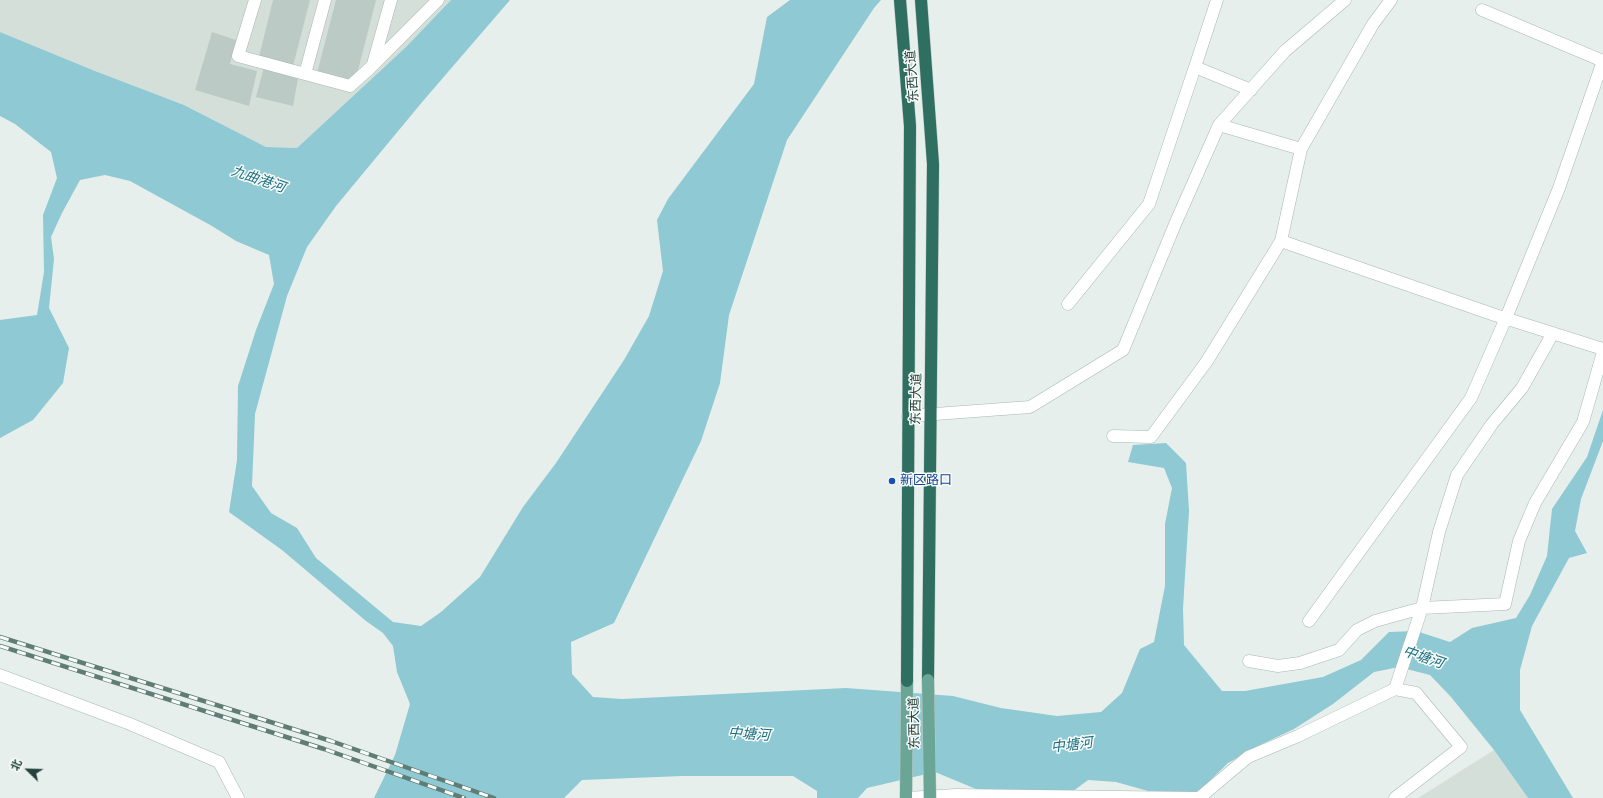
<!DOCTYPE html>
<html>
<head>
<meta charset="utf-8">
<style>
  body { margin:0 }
  #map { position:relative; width:1603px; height:798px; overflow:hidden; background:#e6efeb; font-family:"Roboto Condensed","Noto Sans SC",sans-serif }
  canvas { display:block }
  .north { position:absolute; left:8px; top:750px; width:40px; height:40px; -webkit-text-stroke:3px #f7fbf9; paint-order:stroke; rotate:293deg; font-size:11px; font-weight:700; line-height:16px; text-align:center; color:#24423a }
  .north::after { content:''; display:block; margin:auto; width:14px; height:18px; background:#24423a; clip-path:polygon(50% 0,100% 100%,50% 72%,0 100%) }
</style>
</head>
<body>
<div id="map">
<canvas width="1603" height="798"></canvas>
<div class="north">北</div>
</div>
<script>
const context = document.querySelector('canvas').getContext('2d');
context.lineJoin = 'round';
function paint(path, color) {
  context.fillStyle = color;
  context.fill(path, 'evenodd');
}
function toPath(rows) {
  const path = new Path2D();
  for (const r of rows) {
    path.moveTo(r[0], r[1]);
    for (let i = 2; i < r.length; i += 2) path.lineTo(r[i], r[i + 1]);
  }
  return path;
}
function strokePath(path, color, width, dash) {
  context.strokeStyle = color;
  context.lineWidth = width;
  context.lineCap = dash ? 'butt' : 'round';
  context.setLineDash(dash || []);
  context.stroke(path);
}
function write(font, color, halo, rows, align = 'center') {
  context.font = font + ' "Roboto Condensed","Noto Sans SC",sans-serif';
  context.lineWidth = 3;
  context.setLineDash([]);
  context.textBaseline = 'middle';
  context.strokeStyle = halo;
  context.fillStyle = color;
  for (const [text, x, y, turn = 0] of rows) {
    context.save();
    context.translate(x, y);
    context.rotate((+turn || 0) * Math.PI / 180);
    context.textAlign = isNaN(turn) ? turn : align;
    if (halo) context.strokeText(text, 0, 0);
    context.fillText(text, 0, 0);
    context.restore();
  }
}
paint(toPath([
  [0,0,451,0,406,47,297,148,266,147,184,105,95,71,0,32],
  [1494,750,1528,798,1418,798]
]), '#d4dfda');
paint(toPath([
  [451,0,510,0,423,101,336,206,307,247,287,296,255,414,252,486,271,513,297,528,316,558,393,622,421,626,441,612,480,577,523,507,556,463,624,360,649,316,663,271,657,220,668,199,754,84,767,17,790,0,881,0,874,8,787,140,729,315,720,383,701,441,614,623,571,642,572,674,593,697,622,699,846,688,953,696,1001,708,1057,716,1101,712,1122,693,1140,649,1154,642,1165,586,1165,524,1172,488,1164,468,1128,462,1133,445,1166,443,1186,463,1189,511,1183,608,1184,645,1222,691,1245,691,1323,677,1361,660,1389,632,1416,631,1450,642,1472,628,1516,618,1530,595,1547,556,1552,509,1587,457,1603,410,1603,441,1581,499,1575,531,1587,553,1569,558,1532,626,1520,670,1520,710,1573,798,1528,798,1494,750,1451,697,1430,675,1399,667,1374,672,1333,704,1294,729,1260,745,1228,763,1194,796,1166,796,1116,782,1088,780,1064,798,976,789,935,772,867,788,858,798,817,798,817,791,793,776,682,776,582,780,564,798,374,798,395,755,410,704,397,672,393,646,383,633,366,621,282,550,229,512,237,460,238,386,256,330,274,284,269,255,236,241,212,226,130,181,105,175,80,180,62,213,51,237,54,259,49,308,69,348,63,383,33,420,0,438,0,320,37,315,44,272,43,215,57,178,51,152,15,124,0,116,0,32,95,71,184,105,266,147,297,148,406,47]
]), '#8ec9d4');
paint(toPath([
  [273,0,310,0,292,70,258,61],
  [336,0,376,0,355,82,317,73],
  [212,32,236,40,230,64,257,71,249,106,195,90],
  [264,67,299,73,293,106,256,97]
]), '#bbcac4');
const minor = toPath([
  [255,0,238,56,350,86,369,69,438,0],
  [1217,0,1195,67,1251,90],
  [1482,10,1603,61],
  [373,64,391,0],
  [305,74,325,0],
  [1219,125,1301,149],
  [1281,241,1495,315,1603,349],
  [1068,304,1149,204,1195,67],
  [908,416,1030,407,1123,350,1176,222,1219,125,1285,51,1345,0],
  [1113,436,1151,437,1207,361,1281,241,1301,149,1373,24,1391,0],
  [1309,621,1471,398,1506,318,1559,188,1603,61],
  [1249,661,1278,666,1300,663,1339,650,1357,630,1375,621,1422,608,1505,604,1519,541,1535,503,1583,422,1603,352],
  [0,675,130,724,219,762,238,798],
  [1395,689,1416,693,1461,747,1395,798],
  [907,798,956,795,1199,798],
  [1199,798,1248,757,1298,736,1395,689,1422,608,1439,532,1457,475,1492,424,1522,388,1553,333]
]);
const major = toPath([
  [906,798,907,681]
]);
const highway = toPath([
  [900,0,910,126,907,681],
  [921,0,933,164,928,680]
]);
strokePath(minor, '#a8b8b2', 13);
strokePath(major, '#c2cac8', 13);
strokePath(highway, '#c2cac8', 13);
strokePath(minor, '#fff', 12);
strokePath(major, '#6aa596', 12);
strokePath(highway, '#2f6f62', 12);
const rail = toPath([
  [0,637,331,741,494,798],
  [0,646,324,749,464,798]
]);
strokePath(rail, '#5f7d75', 4.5);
strokePath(rail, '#f7fbf9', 3, [9]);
const majorBridge = toPath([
  [928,680,930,798]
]);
strokePath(majorBridge, '#c2cac8', 13, []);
strokePath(majorBridge, '#6aa596', 12);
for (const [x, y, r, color] of [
  [892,481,4,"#1a4fb4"]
]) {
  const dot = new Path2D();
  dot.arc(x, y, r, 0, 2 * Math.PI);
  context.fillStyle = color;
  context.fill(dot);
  strokePath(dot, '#f7fbf9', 1.5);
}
write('13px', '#24423a', '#f7fbf9', [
  ["东西大道",913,76,-94],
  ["东西大道",917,399,-89],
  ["东西大道",915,723,-91]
]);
write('13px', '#164399', '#f7fbf9', [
  ["新区路口",900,481]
], 'left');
write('italic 14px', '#1c6f80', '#f7fbf9', [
  ["九曲港河",258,180,19],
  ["中塘河",1423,658,19],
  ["中塘河",749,735,4],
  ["中塘河",1072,746,-7]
]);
</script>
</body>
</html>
